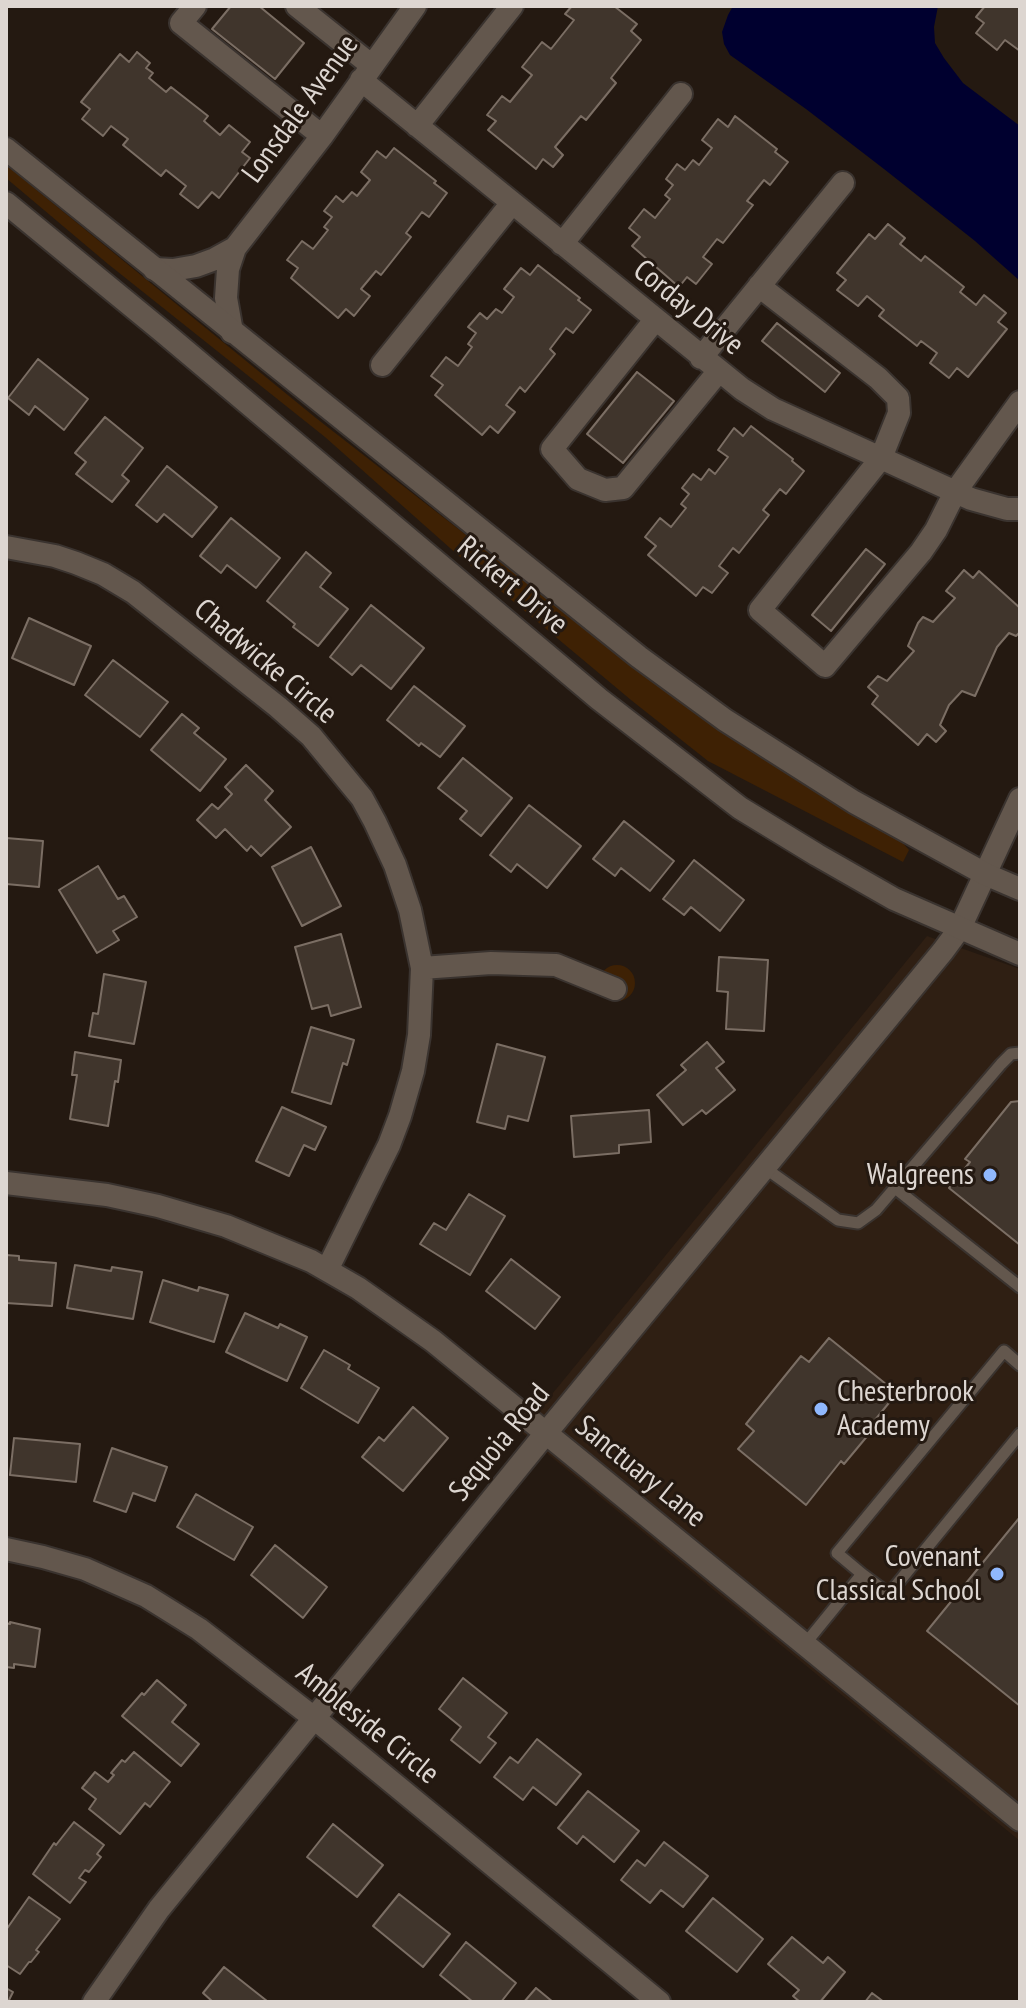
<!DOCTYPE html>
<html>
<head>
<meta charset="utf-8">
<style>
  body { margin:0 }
  #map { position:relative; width:1026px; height:2008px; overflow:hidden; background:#241911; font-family:"PT Sans Narrow",sans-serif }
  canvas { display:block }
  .frame { position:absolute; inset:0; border:8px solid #ddd6d1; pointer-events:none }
</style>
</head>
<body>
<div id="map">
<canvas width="1026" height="2008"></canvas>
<div class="frame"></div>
</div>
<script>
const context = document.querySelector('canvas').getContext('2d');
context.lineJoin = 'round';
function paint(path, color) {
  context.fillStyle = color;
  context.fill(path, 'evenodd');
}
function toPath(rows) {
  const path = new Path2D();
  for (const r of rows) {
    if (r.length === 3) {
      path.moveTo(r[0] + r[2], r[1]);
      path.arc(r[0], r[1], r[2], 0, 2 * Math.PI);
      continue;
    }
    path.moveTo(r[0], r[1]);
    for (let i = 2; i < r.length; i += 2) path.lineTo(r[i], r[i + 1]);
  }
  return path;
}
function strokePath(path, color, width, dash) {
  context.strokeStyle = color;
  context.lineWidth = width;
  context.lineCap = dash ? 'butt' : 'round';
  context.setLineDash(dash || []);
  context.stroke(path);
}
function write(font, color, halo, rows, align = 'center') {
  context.font = font + ' "PT Sans Narrow",sans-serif';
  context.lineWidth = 6;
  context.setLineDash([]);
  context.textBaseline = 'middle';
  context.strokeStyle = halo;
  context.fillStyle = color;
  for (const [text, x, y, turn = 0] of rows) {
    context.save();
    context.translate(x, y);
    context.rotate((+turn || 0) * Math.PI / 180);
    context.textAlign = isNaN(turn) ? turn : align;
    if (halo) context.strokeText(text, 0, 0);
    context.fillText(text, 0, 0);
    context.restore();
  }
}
paint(toPath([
  [927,936,1020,969,1020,1841,521,1432]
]), '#2f1f13');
paint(toPath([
  [6,165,316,418,661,687,732,738,820,794,900,840,909,850,903,862,708,761,631,700,459,556,325,437,108,264,6,178],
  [617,983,18]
]), '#3e2104');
paint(toPath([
  [733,6,938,6,934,27,935,43,944,58,963,83,1020,126,1020,281,975,241,884,169,806,109,730,55,724,44,722,32,728,15]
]), '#00002f');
const building = toPath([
  [231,6,259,6,304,43,275,79,212,29,231,6],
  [572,6,614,6,637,24,631,31,641,40,611,78,616,83,586,120,581,116,555,147,563,155,553,167,543,159,536,169,488,130,496,121,487,115,502,96,510,102,532,75,522,67,542,42,551,49,574,20,565,14,572,6],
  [985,6,1020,6,1020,51,1005,40,997,50,976,33,984,23,976,17,985,6],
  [137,52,150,63,146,68,153,73,149,78,166,92,171,87,208,116,204,121,220,135,229,125,250,142,242,152,250,158,219,198,212,192,198,208,180,194,186,186,166,170,161,176,123,145,128,139,111,126,103,136,82,119,90,109,81,102,120,54,129,62,137,52],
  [735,116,777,149,775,152,788,162,770,185,764,180,747,201,753,205,723,243,717,239,703,257,712,264,696,284,687,277,679,287,632,246,640,237,629,228,644,209,655,218,670,199,665,195,673,185,666,179,677,164,685,170,693,160,699,165,712,148,702,140,718,119,728,127,735,116],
  [394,148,436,181,434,183,447,193,429,217,422,212,406,233,411,237,381,275,376,271,361,289,370,296,354,316,346,309,338,318,291,278,298,268,287,260,302,241,313,249,328,230,324,227,332,217,324,211,336,196,343,202,352,192,357,196,370,180,361,172,377,151,386,158,394,148],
  [888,224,905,238,900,244,921,261,925,256,964,287,960,292,976,305,984,295,1006,313,998,322,1007,329,968,377,957,368,949,378,930,363,937,353,921,341,917,346,879,316,884,310,867,296,858,306,837,290,846,280,837,273,869,234,875,239,888,224],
  [538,265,580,298,578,300,591,310,573,333,566,328,550,349,555,354,525,392,520,387,506,405,515,412,498,433,490,426,482,435,435,395,443,385,431,376,446,357,458,366,472,347,468,344,476,333,468,327,480,313,487,319,496,309,502,313,514,297,504,289,521,268,530,275,538,265],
  [777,323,840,373,825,392,762,341,777,323],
  [38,359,88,399,64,430,35,406,29,415,8,398,38,359],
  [637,372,674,401,623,463,587,434,637,372],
  [105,417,143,448,122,475,129,481,112,502,76,474,86,462,75,453,105,417],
  [751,426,793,459,792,461,804,471,786,494,780,489,763,510,769,515,739,553,733,548,719,566,728,573,712,593,703,587,696,596,648,555,656,546,645,537,660,518,671,527,686,508,681,504,689,494,682,488,693,474,701,480,709,469,715,474,728,457,718,450,734,428,743,436,751,426],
  [167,466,217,507,192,537,164,514,157,522,136,505,167,466],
  [231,518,280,558,256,588,227,565,221,573,200,556,231,518],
  [866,549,885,564,831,631,812,615,866,549],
  [306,552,331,573,320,587,348,609,318,646,293,627,295,624,267,601,306,552],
  [964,570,973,578,979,571,1020,608,1020,632,1016,636,1009,633,997,647,975,696,962,691,949,705,940,725,946,731,936,742,927,734,918,745,872,704,878,696,868,687,878,676,887,681,914,651,908,646,918,623,923,617,933,622,955,598,946,591,964,570],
  [371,605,424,648,391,689,361,665,352,675,330,657,371,605],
  [29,618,91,646,74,685,12,658,29,618],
  [113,660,168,702,140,737,85,695,113,660],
  [414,686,465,726,440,757,421,743,419,746,387,720,414,686],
  [182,714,199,728,194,733,226,759,200,791,151,750,182,714],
  [463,758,512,798,481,836,460,819,467,811,438,788,463,758],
  [246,765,273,791,265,800,291,827,261,856,251,846,247,851,225,829,216,838,197,820,212,804,218,809,232,794,225,787,246,765],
  [529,805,581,846,547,888,517,864,511,872,490,855,529,805],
  [624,821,674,861,650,891,621,868,615,876,593,859,624,821],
  [6,838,43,841,39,887,6,884,6,838],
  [311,847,341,906,302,926,272,867,311,847],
  [694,860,744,900,720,931,691,907,684,915,663,899,694,860],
  [98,866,118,899,124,896,137,917,113,931,119,940,97,953,59,890,98,866],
  [341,934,361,1007,331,1016,328,1005,312,1009,295,947,341,934],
  [719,957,768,960,764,1031,726,1029,728,992,717,991,719,957],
  [104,974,146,982,134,1044,89,1036,93,1013,98,1014,104,974],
  [311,1027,354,1040,347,1065,343,1063,331,1104,292,1092,311,1027],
  [707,1042,724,1062,716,1068,735,1090,706,1114,702,1110,683,1125,657,1095,686,1070,681,1065,707,1042],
  [497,1044,545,1057,528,1121,508,1116,505,1129,477,1122,497,1044],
  [75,1052,121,1060,118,1082,115,1081,108,1126,70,1119,77,1075,72,1075,75,1052],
  [1020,1101,1020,1245,949,1188,970,1162,965,1159,1011,1102,1020,1101],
  [282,1107,326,1127,315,1150,304,1145,289,1176,256,1161,282,1107],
  [649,1110,651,1142,619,1145,619,1153,574,1157,571,1116,649,1110],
  [469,1194,505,1216,470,1275,420,1244,434,1223,446,1230,469,1194],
  [6,1255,19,1256,19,1260,56,1263,52,1306,6,1303,6,1255],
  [511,1259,560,1297,535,1329,486,1291,511,1259],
  [75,1265,111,1271,112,1267,142,1272,133,1319,67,1308,75,1265],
  [163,1280,198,1291,199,1287,228,1295,214,1342,150,1322,163,1280],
  [245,1313,278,1328,280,1324,307,1337,287,1381,226,1352,245,1313],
  [829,1338,897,1393,866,1431,869,1434,844,1464,841,1461,806,1505,738,1449,754,1431,746,1424,801,1356,809,1362,829,1338],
  [324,1350,350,1365,348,1369,379,1388,358,1423,301,1388,324,1350],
  [413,1407,448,1438,403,1491,362,1457,379,1437,384,1441,413,1407],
  [14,1438,80,1444,76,1482,10,1475,14,1438],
  [112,1448,167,1467,155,1501,133,1493,126,1512,94,1501,112,1448],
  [196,1494,253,1527,234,1560,177,1527,196,1494],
  [1020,1517,1020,1706,927,1631,1020,1517],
  [275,1545,327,1587,303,1618,251,1575,275,1545],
  [10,1622,40,1629,35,1667,14,1664,14,1668,6,1667,6,1623,10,1624,10,1622],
  [463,1678,507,1713,488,1737,496,1743,480,1763,451,1740,461,1727,439,1709,463,1678],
  [157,1680,186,1705,172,1722,199,1744,181,1766,122,1716,142,1693,144,1695,157,1680],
  [537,1739,581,1774,556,1805,533,1787,523,1800,494,1777,510,1757,518,1763,537,1739],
  [134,1752,170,1782,150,1807,145,1803,120,1834,89,1809,96,1799,82,1788,95,1772,108,1782,114,1775,111,1773,122,1760,125,1762,134,1752],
  [588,1791,639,1831,614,1862,583,1836,577,1844,558,1828,588,1791],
  [74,1822,104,1845,97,1854,101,1857,89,1872,85,1870,79,1878,86,1882,70,1903,33,1874,54,1843,56,1845,74,1822],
  [333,1824,383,1865,357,1897,307,1857,333,1824],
  [664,1842,708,1876,683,1907,661,1890,650,1903,621,1880,637,1860,645,1866,664,1842],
  [399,1894,450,1934,423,1967,373,1926,399,1894],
  [29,1897,60,1919,36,1950,39,1952,31,1962,29,1962,20,1974,6,1965,6,1930,29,1897],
  [713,1898,763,1939,737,1972,686,1931,713,1898],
  [792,1937,823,1963,828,1957,845,1972,820,2002,800,2002,793,1996,799,1990,768,1964,792,1937],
  [466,1942,516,1983,501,2002,473,2002,440,1975,466,1942],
  [224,1967,267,2001,266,2002,213,2002,203,1993,224,1967],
  [6,1988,13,1992,8,2002,6,2002,6,1988],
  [536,1988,553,2002,524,2002,536,1988],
  [872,1993,884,2002,865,2002,872,1993]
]);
paint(building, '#40352c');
strokePath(building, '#7b6e64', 2);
const service = toPath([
  [765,1168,838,1220,858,1223,876,1210,1001,1064,1011,1054,1020,1053],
  [895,1188,1020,1287],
  [1020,1365,1004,1351,837,1553,862,1574,889,1594,1020,1434],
  [805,1644,862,1574]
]);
const minor = toPath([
  [195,6,181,23,322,136],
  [297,6,371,65],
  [361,80,742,389,773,409,971,499,1007,509,1020,509],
  [417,126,512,6],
  [562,244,681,94],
  [154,269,173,270,196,266,215,259,235,248],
  [759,286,878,378,898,398,899,413,881,458,760,610,825,666,921,552,936,530,955,492,1020,402],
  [655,320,552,449,578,479,605,490,623,488,718,372],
  [232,332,226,298,228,269,235,248,322,136,415,6],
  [701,358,843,183],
  [382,365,512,203],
  [6,547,55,556,76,563,103,574,133,592,278,707,311,736,362,798,375,822,395,865,410,910,422,968,419,1035,413,1071,400,1116,389,1145,327,1270],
  [422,968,491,963,556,965,615,989],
  [6,1183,107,1195,158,1206,226,1226,311,1261,358,1288,433,1341,1020,1820],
  [6,1549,43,1557,85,1569,146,1596,199,1629,314,1718,659,2002],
  [94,2002,159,1909,546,1433,943,951,960,928,1020,799]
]);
const tertiary = toPath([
  [6,149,639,657,725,720,854,802,985,874,1020,889],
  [6,203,162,331,599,699,740,808,817,855,894,899,1020,954]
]);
strokePath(service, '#3a332f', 15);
strokePath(minor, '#3a332f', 26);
strokePath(tertiary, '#3a332f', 26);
strokePath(service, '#63574d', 11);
strokePath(minor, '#63574d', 22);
strokePath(tertiary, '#63574d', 22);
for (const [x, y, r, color] of [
  [990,1175,8,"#90b8fd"],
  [821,1409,8,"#90b8fd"],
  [997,1574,8,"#90b8fd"]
]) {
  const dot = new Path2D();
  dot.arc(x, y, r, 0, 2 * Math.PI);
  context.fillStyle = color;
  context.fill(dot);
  strokePath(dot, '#241911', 3);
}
write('30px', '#ddd6d1', '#241911', [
  ["Lonsdale Avenue",301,109,-54],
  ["Corday Drive",688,308,39],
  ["Rickert Drive",512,586,40],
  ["Chadwicke Circle",265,662,40],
  ["Sequoia Road",500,1443,-51],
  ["Sanctuary Lane",640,1472,39],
  ["Ambleside Circle",367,1724,39]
]);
write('30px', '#ddd6d1', '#241911', [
  ["Walgreens",974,1175],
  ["Chesterbrook",837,1392,"left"],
  ["Academy",837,1426,"left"],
  ["Covenant",981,1557],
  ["Classical School",981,1591]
], 'right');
</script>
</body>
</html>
